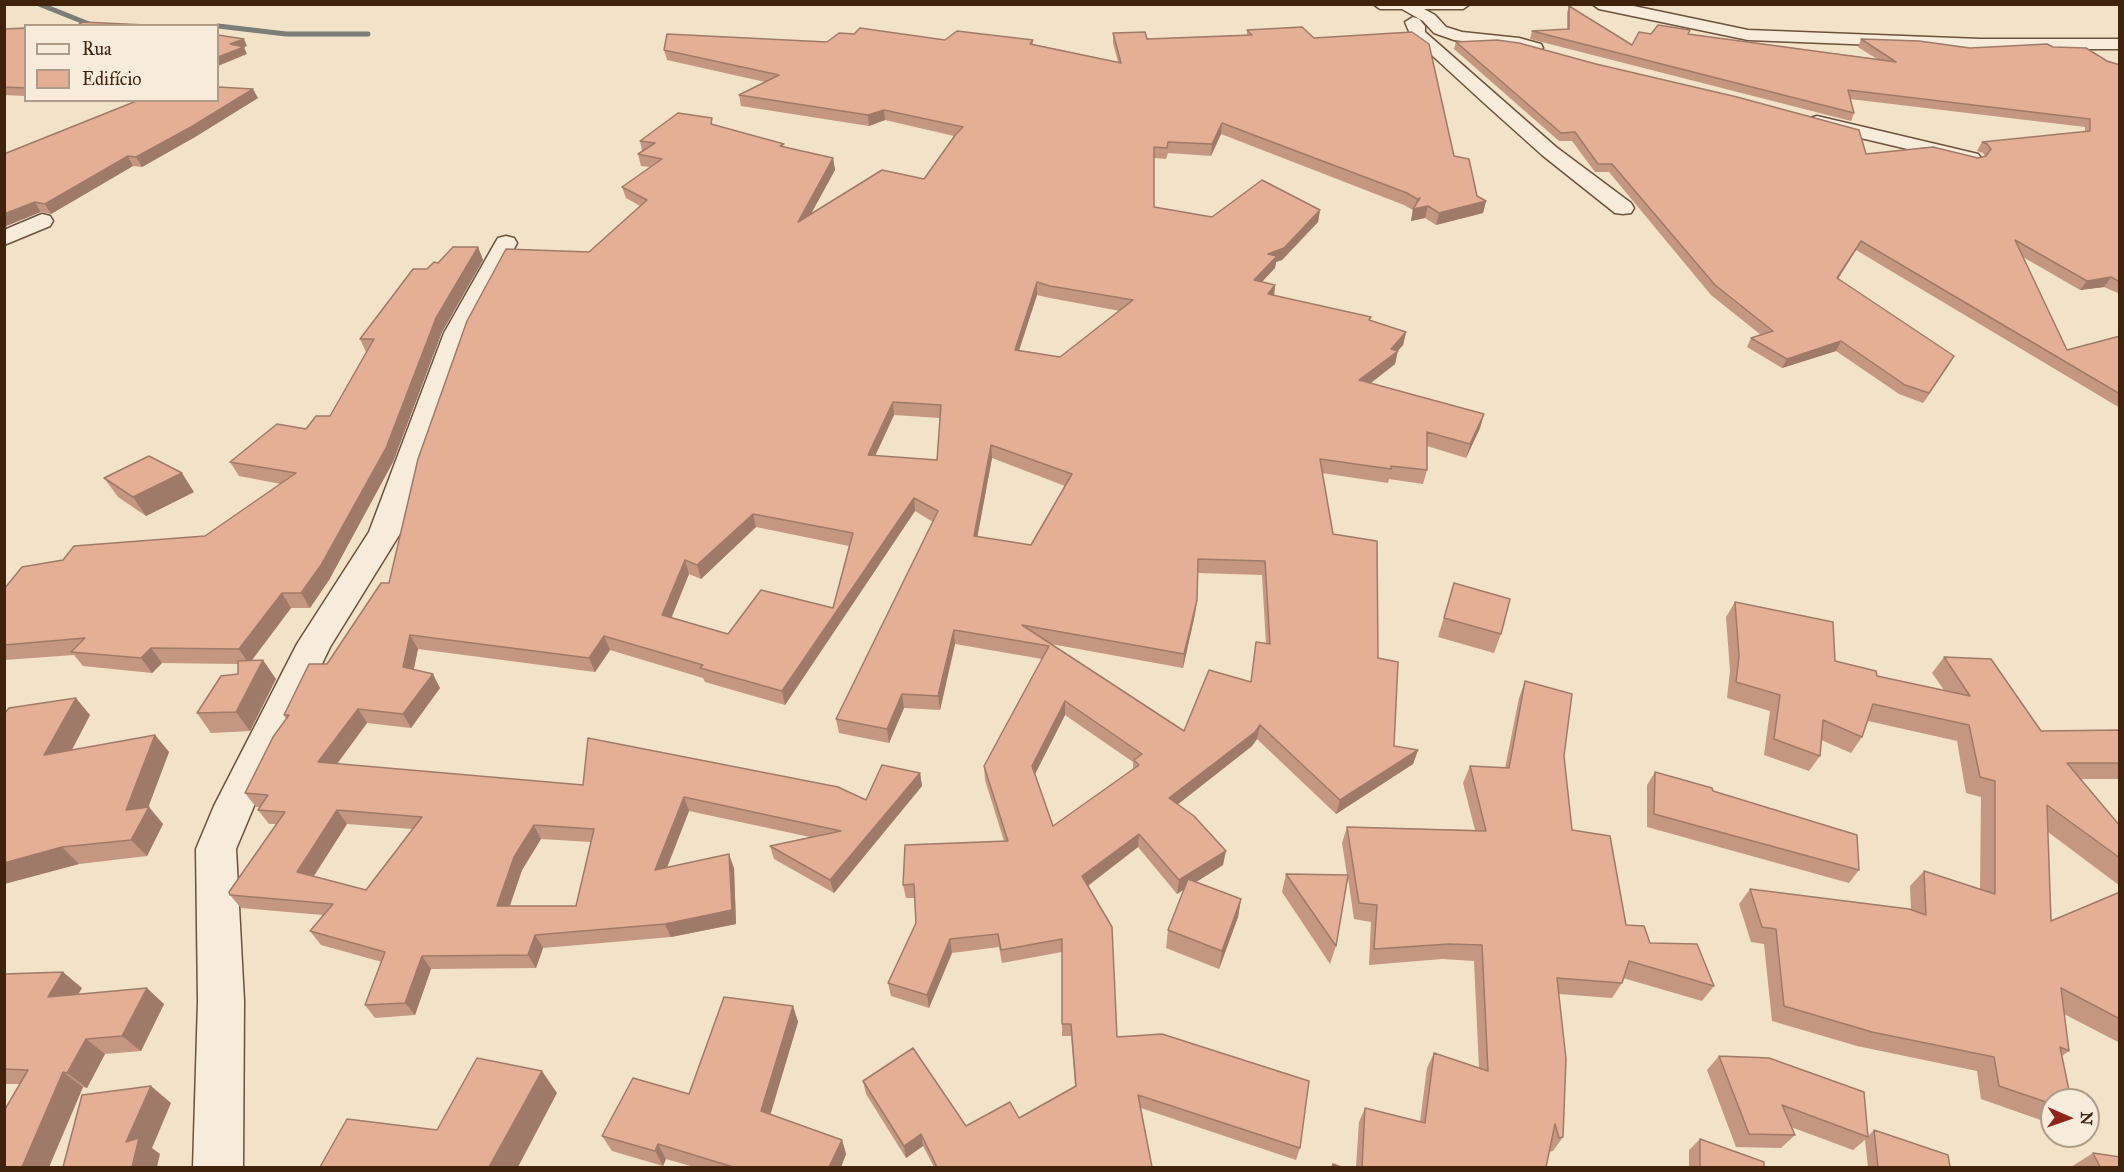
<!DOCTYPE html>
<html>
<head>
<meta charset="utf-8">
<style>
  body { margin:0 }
  #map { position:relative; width:2124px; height:1172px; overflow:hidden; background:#f2e2c7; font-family:"IM FELL Great Primer",serif }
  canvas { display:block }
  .frame { position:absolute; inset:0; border:6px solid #40210c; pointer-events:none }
  .legend { position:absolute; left:24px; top:24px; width:195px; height:78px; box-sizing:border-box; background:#f7ecdb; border:2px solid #ae9b88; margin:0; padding:8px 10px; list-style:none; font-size:18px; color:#40210c }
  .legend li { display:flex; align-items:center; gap:12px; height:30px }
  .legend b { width:30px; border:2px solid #ae9b88 }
  .north { position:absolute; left:2040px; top:1088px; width:60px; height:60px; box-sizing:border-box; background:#f7ecdb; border:2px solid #ae9b88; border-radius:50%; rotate:92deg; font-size:16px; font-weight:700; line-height:24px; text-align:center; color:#40210c }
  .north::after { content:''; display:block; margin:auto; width:21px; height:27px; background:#8f2418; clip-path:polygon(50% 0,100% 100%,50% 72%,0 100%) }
</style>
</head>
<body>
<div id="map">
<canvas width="2124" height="1172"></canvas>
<div class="frame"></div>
<ul class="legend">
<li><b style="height:8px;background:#f7ecdb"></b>Rua</li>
<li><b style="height:16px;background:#e5af95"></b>Edifício</li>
</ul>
<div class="north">N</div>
</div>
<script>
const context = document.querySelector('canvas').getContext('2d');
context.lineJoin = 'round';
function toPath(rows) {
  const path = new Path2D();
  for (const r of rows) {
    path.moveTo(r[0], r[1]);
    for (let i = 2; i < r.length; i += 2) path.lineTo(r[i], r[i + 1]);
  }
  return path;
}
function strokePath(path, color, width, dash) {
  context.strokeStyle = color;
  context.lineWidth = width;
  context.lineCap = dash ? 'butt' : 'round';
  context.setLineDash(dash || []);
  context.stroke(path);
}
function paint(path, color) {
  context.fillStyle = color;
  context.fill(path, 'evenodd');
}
strokePath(toPath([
  [39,4,94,26],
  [218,26,286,34,368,34]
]), '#7a7d78', 5);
const minor = toPath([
  [1373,4,1470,4,1463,9,1424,9,1435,15,1446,27,1462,32,1519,38,1541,44,1543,48,1535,53,1517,48,1454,40,1434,33,1423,21,1402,9,1380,9,1373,4],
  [1592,4,1624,4,1748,30,1980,39,2120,39,2120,49,1980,49,1748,40,1599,9,1592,4],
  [1413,17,1419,19,1425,26,1425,32,1556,147,1631,203,1634,208,1631,213,1623,214,1615,213,1542,155,1484,103,1411,36,1405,22,1413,17],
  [1817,116,1978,154,1981,158,1978,162,1971,164,1810,126,1808,122,1810,118,1817,116],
  [42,214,50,216,53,221,50,226,4,245,4,230,42,214],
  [506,236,514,238,517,243,470,333,401,532,330,647,254,806,236,849,244,1001,243,1168,193,1168,198,1001,196,849,214,806,297,644,369,532,444,333,495,243,498,238,506,236]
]);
strokePath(minor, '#6c513b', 3);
paint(minor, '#f7ecdb');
paint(toPath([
  [1569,6,1632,45,1651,34,1689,34,1877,59,1858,47,1861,39,1970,48,2053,47,2120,65,2120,294,2104,287,2080,290,2023,257,2067,350,2120,336,2120,408,1856,250,1838,278,1948,366,1923,403,1899,394,1836,351,1782,368,1747,347,1751,338,1761,335,1711,295,1609,172,1595,172,1572,141,1559,141,1454,49,1456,42,1866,154,1978,158,1985,156,1983,153,1977,151,1982,142,2085,132,2085,127,1850,99,1854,113,1851,121,1530,39,1532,31,1567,29,1567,13],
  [26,28,26,96,4,95,4,29],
  [1247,30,1314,38,1454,156,1477,196,1486,201,1483,213,1436,225,1425,218,1411,221,1413,210,1404,205,1221,134,1211,156,1168,153,1166,159,1154,158,1154,207,1212,217,1320,210,1318,222,1282,260,1276,262,1275,268,1262,282,1275,285,1274,295,1370,321,1406,332,1403,345,1397,351,1395,364,1370,383,1484,414,1480,428,1466,458,1427,446,1427,470,1423,484,1389,479,1388,483,1322,473,1333,534,1378,658,1394,746,1418,750,1413,764,1336,814,1257,739,1252,746,1178,804,1223,865,1196,882,1241,899,1238,917,1219,969,1166,948,1168,930,1184,889,1177,894,1138,847,1088,886,1117,1037,1300,1148,1296,1160,1141,1108,1152,1167,934,1167,923,1146,906,1158,866,1094,863,1081,966,1126,1019,1118,1075,1086,1071,1036,1062,1036,1062,952,1002,963,999,947,952,953,929,1008,891,996,888,983,916,923,914,898,906,898,903,885,1004,841,985,780,984,766,1042,659,955,644,940,710,904,708,889,743,839,733,836,719,933,522,915,511,785,705,705,682,703,678,610,650,595,672,418,649,414,669,440,688,411,728,367,723,337,764,583,785,866,800,920,773,922,786,834,893,774,859,770,846,810,837,689,811,667,867,734,868,736,924,671,937,543,948,536,968,431,969,415,1015,375,1018,365,1005,382,962,321,945,310,931,323,915,241,908,230,895,276,824,269,824,258,810,260,807,256,807,245,793,286,719,284,715,327,664,389,583,589,252,640,206,626,198,622,187,650,167,641,166,638,154,642,151,640,141,714,125,784,147,833,158,835,170,810,215,924,179,954,136,885,120,869,126,741,106,739,95,765,82,667,60,664,50,827,42,854,34,945,40,1033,40,1033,44,1118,62,1113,43,1113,33,1147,39,1247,35],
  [1037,295,1050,298,1120,311,1060,357,1019,350],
  [894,415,940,418,937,460,875,456],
  [992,458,1065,486,1031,545,977,537],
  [756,527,849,546,833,608,728,634,671,617,689,574,701,579],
  [1198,573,1262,575,1266,644,1251,682,1184,731,1051,644,1183,668,1195,614],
  [1065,715,1133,762,1133,770,1053,826,1035,774],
  [347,824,412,829,366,890,314,876],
  [541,839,591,842,576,906,510,906,522,870],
  [258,98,195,137,142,167,133,166,51,214,41,212,4,154],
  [478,247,483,260,442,332,393,462,329,580,310,608,291,608,252,660,276,679,250,731,211,733,197,713,238,674,238,664,162,663,152,673,83,666,74,655,4,660,4,589,205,536,281,484,239,476,230,462,306,429,330,416,366,352,360,339,427,269,438,263],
  [104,478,194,492,146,516,118,497],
  [1454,583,1501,634,1494,653,1438,637],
  [1735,602,1835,661,1877,676,1944,690,1932,673,1944,657,2041,731,2120,730,2120,779,2080,779,2120,826,2120,886,2048,832,2051,921,2120,892,2120,1043,2064,1014,2069,1051,2062,1056,2052,1104,2052,1124,1981,1099,1977,1071,1857,1046,1772,1021,1764,944,1751,942,1739,904,1750,889,1911,910,1910,886,1924,871,1980,890,1981,797,1966,793,1957,741,1868,721,1862,737,1851,753,1821,740,1820,756,1809,771,1764,755,1770,711,1727,698,1730,671,1726,617],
  [1525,681,1564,756,1572,830,1626,925,1650,943,1714,986,1702,1001,1623,978,1622,983,1612,998,1559,994,1563,1137,1553,1151,1549,1152,1546,1167,1356,1167,1359,1122,1365,1108,1420,1122,1427,1068,1434,1053,1479,1068,1474,961,1442,959,1369,965,1371,922,1354,919,1348,878,1336,946,1330,964,1282,892,1286,874,1347,875,1342,843,1347,827,1475,830,1463,783,1470,766,1505,768,1519,698],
  [4,714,90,715,72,750,155,735,169,752,148,807,163,824,147,856,79,864,4,884],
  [1655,772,1713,791,1859,870,1849,883,1647,827,1647,785],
  [4,974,82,988,78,994,164,1004,141,1051,105,1054,87,1088,83,1087,49,1167,4,1167,20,1084,4,1084],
  [793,1006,798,1022,770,1114,842,1140,846,1154,841,1167,694,1167,666,1159,663,1166,612,1151,602,1136,689,1094],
  [1719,1056,1868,1136,1874,1130,1950,1167,1868,1167,1865,1140,1853,1150,1791,1127,1795,1135,1781,1148,1736,1147,1707,1070],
  [1700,1139,1764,1167,1689,1167,1689,1150],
  [2093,1153,2120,1167,2071,1167]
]), '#c59680');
paint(toPath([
  [244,39,247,46,244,47,247,54,218,66,218,57,230,44],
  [253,89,258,98,195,137,142,167,136,157],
  [884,110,885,120,869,126,868,115],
  [1222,123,1221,134,1211,156,1212,144],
  [128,156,133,166,51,214,45,204],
  [833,158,835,170,800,234,798,222],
  [1420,198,1428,206,1425,218,1411,221,1413,209,1415,208,1417,199],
  [1486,201,1483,213,1436,225,1439,213],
  [35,202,41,212,4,227,4,214],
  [1320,210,1318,222,1282,260,1276,262,1275,268,1252,292,1254,280,1268,254],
  [1861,241,1856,250,1833,287,1837,278],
  [478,247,483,260,442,332,393,462,329,580,310,608,301,593,436,318],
  [2111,277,2104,287,2080,290,2087,281],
  [1037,282,1037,295,1015,363,1015,350],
  [1275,285,1274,297,1268,294],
  [1406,332,1403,345,1396,353,1398,351,1395,364,1357,394,1359,380,1391,349],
  [1841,341,1836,351,1782,368,1787,359],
  [1954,356,1948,366,1923,403,1929,393],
  [893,402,894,415,869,469,868,455],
  [1484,414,1480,428,1466,458,1470,444],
  [991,445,992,458,975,550,974,536],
  [182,473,194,492,146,516,133,497],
  [914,498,915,511,785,705,782,691],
  [753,514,756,527,701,579,697,565],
  [685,560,689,574,667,629,662,615],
  [282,593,291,608,249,664,239,649],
  [1197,600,1195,614,1183,668,1184,654],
  [954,630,955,644,940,710,938,696],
  [410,635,418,649,411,681,403,667],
  [604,636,610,650,595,672,589,658],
  [151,648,162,663,152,673,141,658],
  [263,660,276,679,250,731,236,712],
  [433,674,440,688,411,728,403,714],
  [902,694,904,708,889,743,887,729],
  [76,698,90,715,60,772,44,755],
  [1065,701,1065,715,1032,780,1032,766],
  [358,709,367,723,328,776,318,762],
  [1260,725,1257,739,1252,746,1168,812,1169,798],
  [155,735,169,752,148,808,149,807,163,824,147,856,131,840,126,810],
  [1418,750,1413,764,1336,814,1340,800],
  [920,773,922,786,834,893,830,880],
  [684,797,689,811,661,883,655,870],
  [337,810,347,824,308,885,297,872],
  [534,825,541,839,522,870,505,919,497,906,514,857],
  [1139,834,1138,847,1082,890,1082,876],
  [62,847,79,864,4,884,4,863],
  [1226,851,1223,865,1177,894,1179,880],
  [729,854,734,868,736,924,671,937,665,924],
  [1241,899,1238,917,1219,969,1222,951],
  [535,935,543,948,536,968,528,955],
  [950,939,952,953,929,1008,927,995],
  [422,956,431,969,415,1015,405,1003],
  [63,972,82,988,67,1013,48,997],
  [147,988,164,1004,141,1051,122,1036],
  [793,1006,798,1022,767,1126,761,1111],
  [86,1039,105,1054,87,1088,67,1073],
  [542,1071,557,1093,518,1167,489,1167],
  [63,1072,83,1087,49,1167,22,1167],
  [151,1086,171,1103,152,1148,160,1154,157,1167,132,1167,126,1142],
  [921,1134,923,1146,906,1158,904,1146],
  [842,1140,846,1154,841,1167,829,1167],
  [658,1144,666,1159,663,1166,655,1151]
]), '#a07a68');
const building = toPath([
  [1569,6,1632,45,1639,32,1651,34,1658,25,1690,30,1688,34,1896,62,1861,39,1919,41,1970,48,2047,44,2053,47,2086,48,2107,61,2120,65,2120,282,2111,277,2087,281,2015,240,2067,350,2120,336,2120,394,1861,241,1837,278,1954,356,1929,393,1905,385,1841,341,1787,359,1751,338,1773,331,1715,285,1612,164,1598,164,1575,132,1561,133,1456,42,1497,40,1519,43,1596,64,1737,97,1859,130,1866,154,1933,147,1978,158,1986,156,1991,149,1987,144,1982,142,2090,131,2090,119,1848,90,1854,113,1532,31,1569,29,1569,6],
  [83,22,146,25,147,26,76,26,83,22],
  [1302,27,1314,38,1412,32,1429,44,1454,156,1469,159,1477,196,1486,201,1439,213,1428,206,1413,209,1420,198,1417,199,1407,193,1222,123,1212,144,1168,142,1167,148,1154,147,1154,207,1212,217,1262,180,1320,210,1284,248,1268,254,1277,256,1254,280,1275,285,1268,294,1371,317,1369,320,1406,332,1391,349,1398,351,1359,380,1484,414,1470,444,1427,432,1427,470,1391,466,1391,469,1320,459,1333,534,1377,541,1378,658,1398,662,1394,746,1418,750,1340,800,1260,725,1255,732,1169,798,1194,816,1226,851,1179,880,1139,834,1082,876,1112,927,1117,1037,1162,1034,1309,1081,1300,1148,1138,1095,1152,1167,937,1167,921,1134,904,1146,863,1081,913,1048,966,1126,1010,1102,1019,1118,1076,1086,1071,1024,1062,1024,1062,939,1001,950,998,934,950,939,927,995,888,983,916,923,914,884,903,885,905,845,1008,841,984,766,1049,646,954,630,938,696,902,694,887,729,836,719,938,511,914,498,782,691,700,668,703,665,604,636,589,658,410,635,403,667,433,674,403,714,358,709,318,762,583,785,588,738,838,787,866,800,882,765,920,773,830,880,770,846,841,831,684,797,655,870,729,854,732,910,665,924,535,935,528,955,422,956,405,1003,365,1005,385,952,310,931,333,904,230,895,229,892,285,812,258,810,268,795,245,793,273,737,289,715,284,715,309,664,327,664,381,583,389,583,418,459,467,321,506,249,589,252,647,200,622,187,662,159,638,154,655,143,640,141,678,113,712,118,711,124,784,144,780,146,833,158,798,222,882,170,924,179,956,134,963,127,884,110,868,115,739,95,779,75,664,50,667,34,827,42,839,33,854,34,860,28,945,40,957,31,1033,40,1030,44,1121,63,1113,33,1145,32,1147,39,1252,35,1247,30,1302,27],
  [1037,282,1050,286,1133,300,1060,357,1015,350,1037,282],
  [893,402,941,405,937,460,868,455,893,402],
  [991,445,1072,474,1031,545,974,536,991,445],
  [753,514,853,533,833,608,761,590,728,634,662,615,685,560,697,565,753,514],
  [1198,559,1265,561,1270,644,1256,642,1251,682,1209,670,1184,731,1022,625,1184,654,1197,600,1198,559],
  [1065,701,1142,754,1134,760,1139,765,1053,826,1032,766,1065,701],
  [337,810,422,817,366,890,297,872,337,810],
  [534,825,594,829,576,906,497,906,514,857,534,825],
  [26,28,26,88,4,87,4,29,26,28],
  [218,35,244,39,230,44,244,47,218,57,218,35],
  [218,87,253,89,191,127,136,157,128,156,45,204,35,202,4,214,4,154,139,100,218,100,218,87],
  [453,247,478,247,436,318,386,448,321,565,301,593,282,593,239,649,151,648,141,658,71,652,85,638,4,645,4,589,22,567,63,560,74,546,205,536,296,473,230,462,277,424,306,429,316,416,330,416,374,339,360,339,413,269,427,269,434,262,438,263,453,247],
  [149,456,182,473,133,497,104,478,149,456],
  [1454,583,1510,599,1501,634,1444,618,1454,583],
  [1735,602,1833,622,1835,661,1876,671,1877,676,1970,696,1944,657,1991,659,2041,731,2120,730,2120,763,2067,763,2120,826,2120,858,2047,805,2051,921,2120,892,2120,1019,2061,988,2069,1051,2060,1047,2071,1100,2052,1100,2052,1104,1999,1086,1994,1057,1872,1032,1784,1006,1776,929,1762,927,1750,889,1909,909,1926,915,1924,871,1995,894,1995,781,1980,777,1969,725,1873,704,1862,737,1823,720,1820,756,1774,739,1780,695,1736,682,1739,656,1735,602],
  [263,660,236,712,197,713,221,676,238,674,238,661,263,660],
  [1525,681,1572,694,1564,756,1572,830,1610,836,1626,925,1644,926,1650,943,1697,944,1714,986,1629,961,1622,983,1557,978,1566,1059,1563,1137,1559,1138,1555,1124,1546,1167,1362,1167,1365,1108,1425,1123,1434,1053,1488,1071,1482,945,1449,944,1374,949,1377,905,1359,903,1347,827,1486,831,1470,766,1509,768,1525,681],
  [76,698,44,755,155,735,126,810,149,807,131,840,62,847,4,863,4,714,9,708,76,698],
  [1655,772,1712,788,1713,791,1857,835,1859,870,1654,814,1655,772],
  [1286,874,1348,875,1336,946,1286,874],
  [1188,879,1241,899,1222,951,1168,930,1188,879],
  [63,972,48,997,147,988,122,1036,86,1039,67,1073,63,1072,22,1167,4,1167,4,1111,28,1070,4,1069,4,974,63,972],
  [724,997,793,1006,761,1111,842,1140,829,1167,733,1167,658,1144,655,1151,602,1136,633,1078,689,1094,724,997],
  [1719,1056,1769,1058,1864,1092,1868,1137,1782,1105,1795,1135,1749,1134,1719,1056],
  [477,1058,542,1071,489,1167,320,1167,347,1119,437,1130,477,1058],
  [151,1086,126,1142,139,1138,132,1167,63,1167,82,1095,151,1086],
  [1874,1130,1948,1155,1950,1167,1878,1167,1874,1130],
  [1700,1139,1764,1162,1764,1167,1700,1167,1700,1139],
  [2093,1153,2120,1157,2120,1167,2100,1167,2093,1153],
  [1333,1164,1341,1167,1332,1167,1333,1164]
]);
paint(building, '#e5af95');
strokePath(building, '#a07a68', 1.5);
</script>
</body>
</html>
